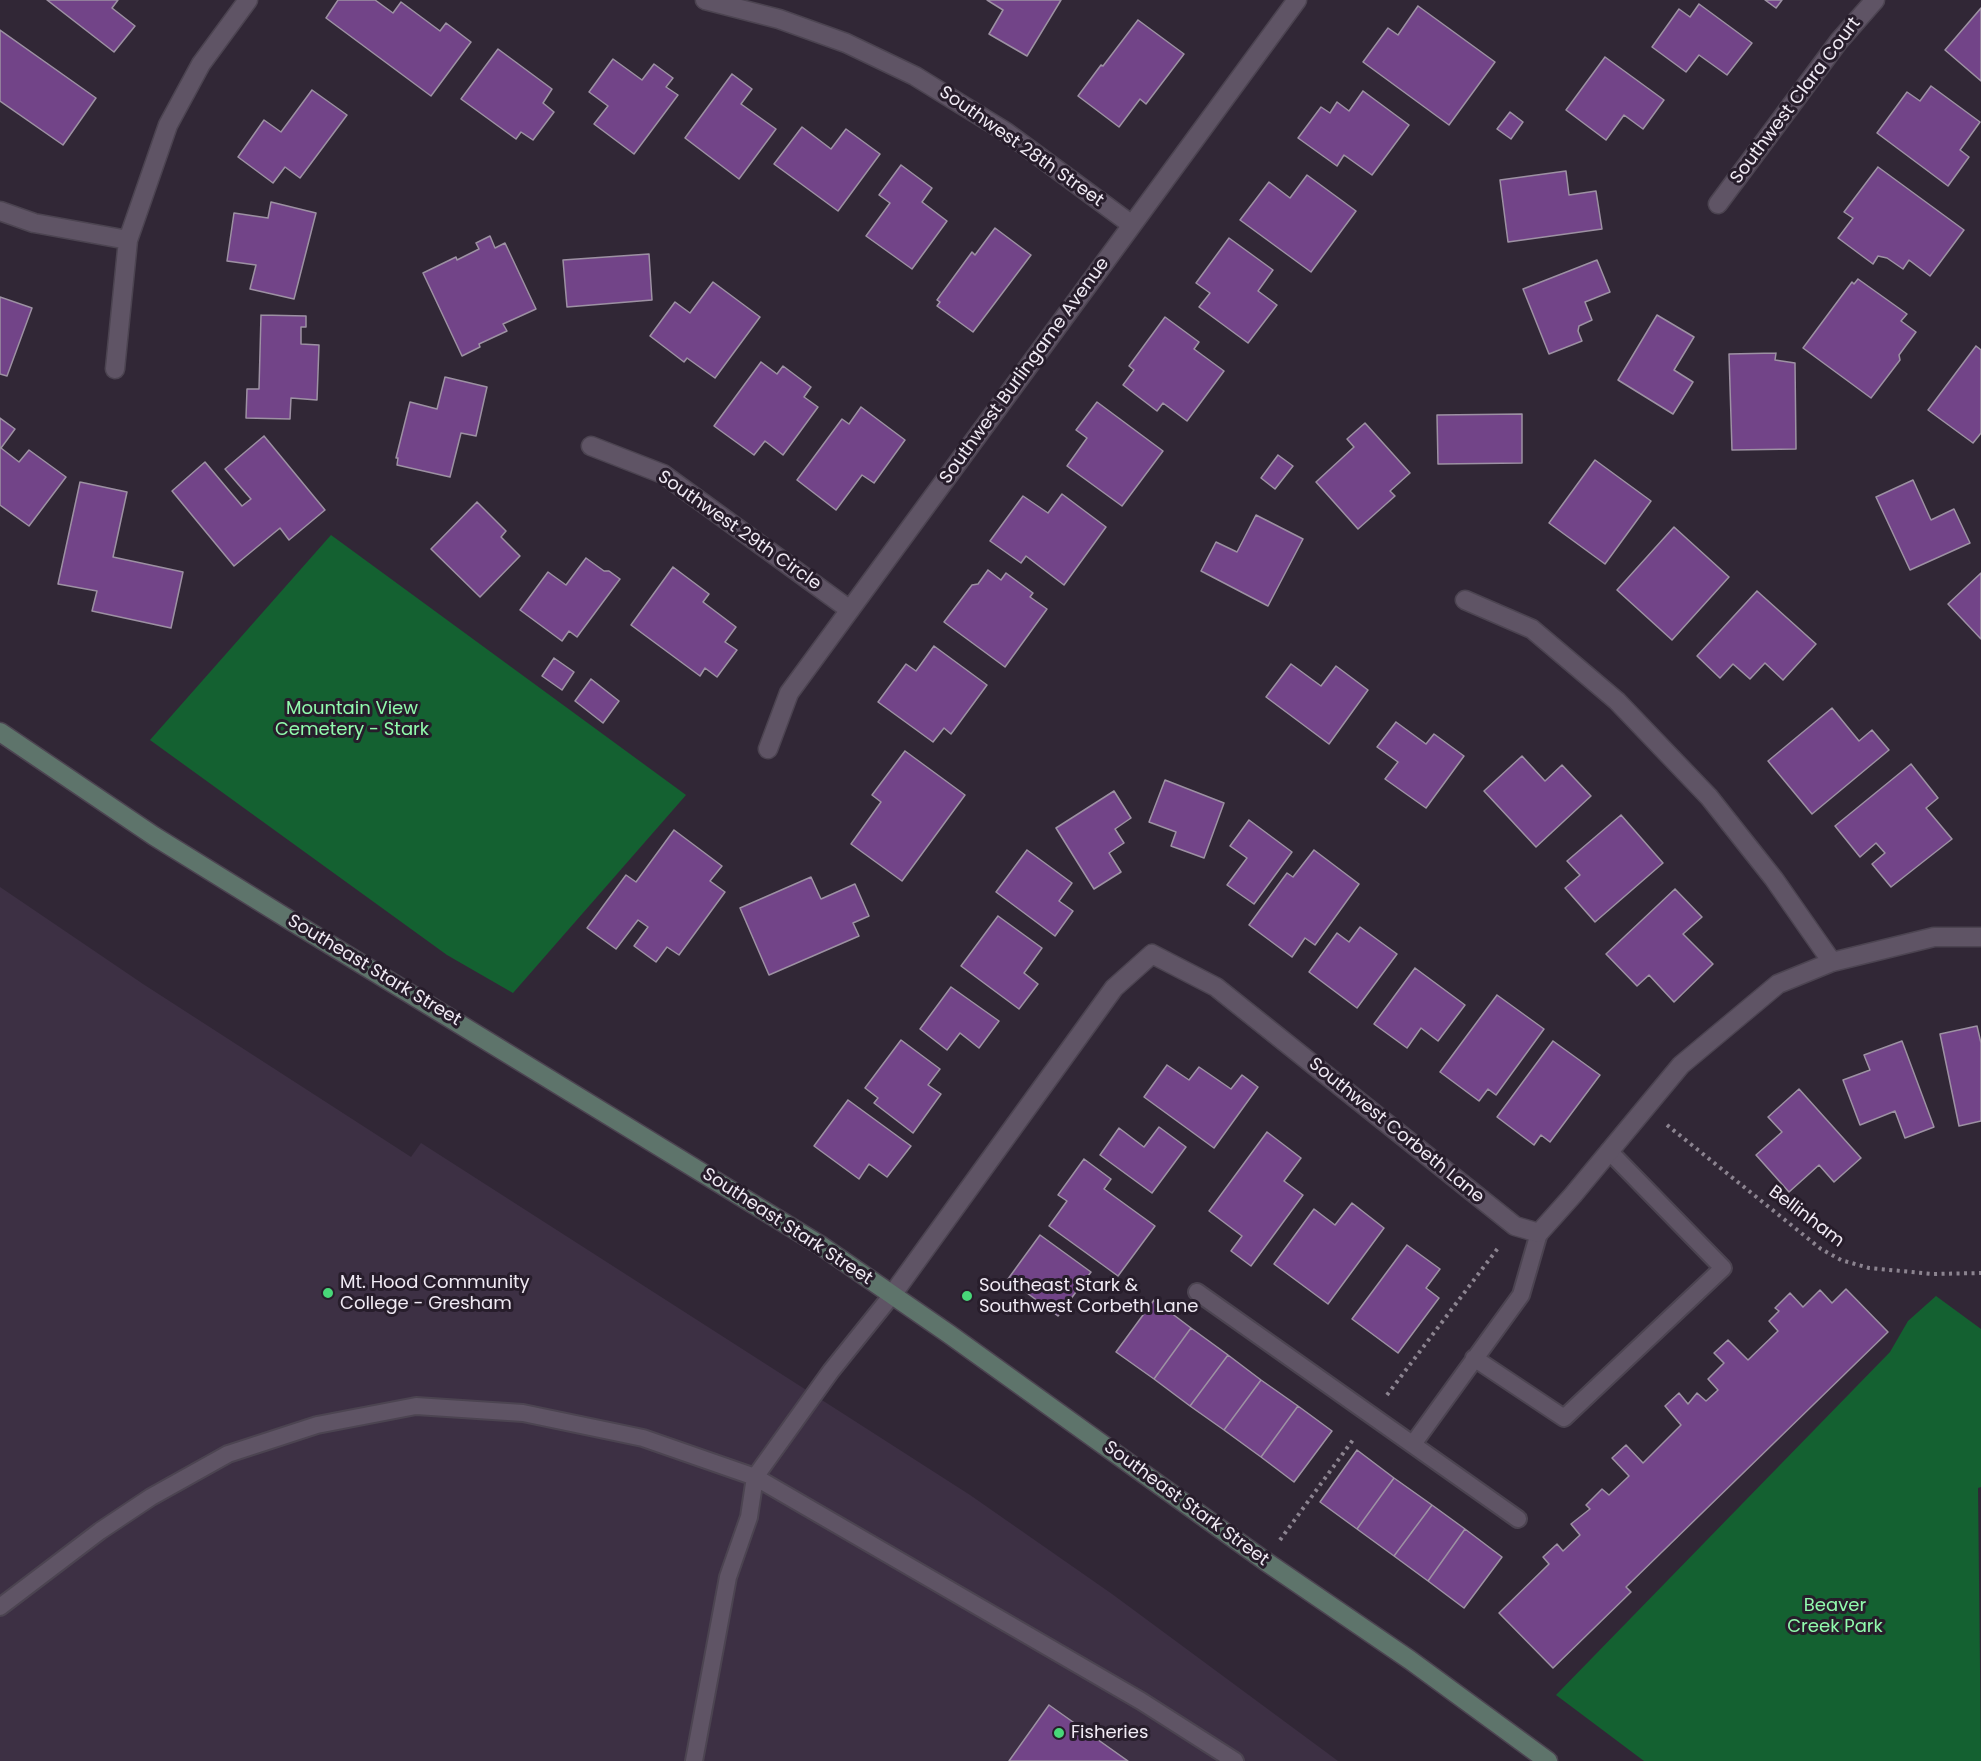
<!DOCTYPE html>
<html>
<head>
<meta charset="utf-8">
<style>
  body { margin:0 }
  canvas { display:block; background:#312736 }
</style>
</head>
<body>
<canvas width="1981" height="1761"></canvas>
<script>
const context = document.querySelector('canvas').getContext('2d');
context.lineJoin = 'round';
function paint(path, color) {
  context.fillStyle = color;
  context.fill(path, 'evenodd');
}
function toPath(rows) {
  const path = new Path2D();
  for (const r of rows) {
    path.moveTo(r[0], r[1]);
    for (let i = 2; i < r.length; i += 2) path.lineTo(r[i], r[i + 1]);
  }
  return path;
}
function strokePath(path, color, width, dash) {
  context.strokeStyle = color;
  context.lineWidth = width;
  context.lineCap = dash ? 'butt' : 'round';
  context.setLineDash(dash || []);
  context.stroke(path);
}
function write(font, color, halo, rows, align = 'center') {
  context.font = font + ' Poppins,sans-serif';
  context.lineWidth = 6;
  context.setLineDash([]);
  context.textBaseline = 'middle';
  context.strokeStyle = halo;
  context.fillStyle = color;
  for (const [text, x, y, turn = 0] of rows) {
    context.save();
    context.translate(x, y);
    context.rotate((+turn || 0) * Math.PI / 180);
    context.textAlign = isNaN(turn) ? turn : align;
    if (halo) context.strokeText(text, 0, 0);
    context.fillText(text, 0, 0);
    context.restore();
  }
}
paint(toPath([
  [0,887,143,984,411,1157,421,1143,970,1495,1112,1594,1338,1761,0,1761]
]), '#3d3044');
paint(toPath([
  [331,535,686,795,513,993,447,955,150,740],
  [1936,1296,1981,1329,1981,1487,1978,1488,1981,1761,1644,1761,1556,1695,1890,1352,1908,1321]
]), '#146131');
const building = toPath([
  [47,0,118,0,112,8,135,26,114,52,47,0],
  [338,0,375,0,393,13,401,2,440,31,446,23,471,42,431,96,326,18,338,0],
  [987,0,1061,0,1027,56,989,34,1003,10,987,0],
  [1765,0,1782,0,1776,8,1765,0],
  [1699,4,1752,43,1727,75,1699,55,1686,72,1652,47,1679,9,1690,17,1699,4],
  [1418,6,1495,62,1449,125,1363,62,1388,28,1398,35,1418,6],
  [1981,8,1981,81,1945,50,1981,8],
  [1138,20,1184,54,1146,104,1140,99,1119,127,1078,96,1101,65,1103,66,1138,20],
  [0,30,96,98,63,145,0,101,0,30],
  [498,49,552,89,543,103,554,112,533,140,521,132,516,139,461,99,498,49],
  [1605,57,1664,100,1643,129,1624,115,1606,140,1566,110,1605,57],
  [613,59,642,80,654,64,673,78,666,87,678,95,634,154,594,124,608,106,589,92,613,59],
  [732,74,752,89,741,104,776,129,739,179,685,138,732,74],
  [1931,86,1980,122,1960,150,1969,157,1948,186,1877,133,1907,92,1920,101,1931,86],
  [312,90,347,115,300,178,285,167,273,183,238,157,264,120,281,132,312,90],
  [1363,91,1409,125,1372,175,1344,155,1337,166,1298,138,1321,107,1330,113,1337,102,1349,111,1363,91],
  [1510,112,1523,122,1511,139,1497,129,1510,112],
  [802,127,831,149,846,129,880,154,838,211,774,164,802,127],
  [901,165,932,188,922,202,947,221,912,269,866,236,890,203,879,195,901,165],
  [1878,167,1964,230,1930,276,1909,260,1903,269,1887,258,1878,256,1873,264,1838,238,1853,218,1844,212,1878,167],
  [1566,171,1569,195,1596,191,1602,229,1508,242,1500,180,1566,171],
  [1307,175,1356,211,1311,272,1240,220,1269,182,1290,198,1307,175],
  [271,202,316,213,294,299,250,289,256,265,227,261,234,213,268,218,271,202],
  [995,228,1031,255,973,332,937,306,940,302,937,300,972,252,975,255,995,228],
  [490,236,495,248,505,243,536,309,503,324,507,331,479,344,480,347,462,356,423,273,456,257,457,260,479,249,476,243,490,236],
  [1229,238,1273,270,1258,291,1277,305,1248,343,1199,307,1210,293,1196,283,1229,238],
  [649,254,652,300,567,307,563,260,649,254],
  [1597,260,1610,292,1585,302,1592,320,1579,326,1578,331,1582,341,1549,354,1523,289,1597,260],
  [1858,279,1907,314,1901,321,1916,332,1899,355,1900,360,1871,398,1803,348,1852,282,1854,284,1858,279],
  [713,282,760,317,715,378,687,358,684,362,650,336,675,302,690,313,713,282],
  [0,297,32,308,7,376,0,374,0,297],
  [261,315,306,316,306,327,301,327,301,344,319,345,317,400,291,398,290,419,246,418,247,389,259,389,261,315],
  [1657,315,1694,337,1674,370,1693,382,1673,414,1618,380,1657,315],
  [1165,317,1199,342,1194,349,1224,371,1187,421,1163,403,1157,411,1123,385,1134,370,1129,366,1165,317],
  [1976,346,1981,350,1981,433,1973,443,1928,410,1976,346],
  [1776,353,1775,360,1795,363,1796,449,1732,450,1729,354,1776,353],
  [761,362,777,374,783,366,811,387,804,397,818,407,783,455,765,441,754,455,714,426,761,362],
  [445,377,487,387,476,436,461,433,450,477,397,465,398,458,396,458,410,402,437,409,445,377],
  [1097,402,1163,451,1122,506,1067,466,1087,438,1076,430,1097,402],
  [861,407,905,440,874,483,862,475,836,510,797,480,842,419,849,424,861,407],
  [1522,414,1522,463,1438,464,1437,415,1522,414],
  [0,418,15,429,1,448,19,462,29,450,66,477,29,526,0,505,0,418],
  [1365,423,1410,473,1390,491,1395,496,1358,529,1316,482,1354,447,1347,439,1365,423],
  [264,436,325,510,289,540,280,528,234,566,172,491,205,462,242,506,251,499,225,469,264,436],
  [1278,455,1293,466,1275,489,1261,478,1278,455],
  [1595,460,1651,501,1605,564,1549,523,1595,460],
  [1913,480,1931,520,1954,509,1970,543,1910,570,1876,497,1913,480],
  [80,482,127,492,113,557,183,572,171,628,92,611,97,591,58,584,80,482],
  [1062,494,1106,527,1064,585,1026,556,1021,563,990,541,1023,496,1048,513,1062,494],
  [477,502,506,531,501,537,520,556,480,597,431,549,477,502],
  [1256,515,1303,539,1268,606,1201,571,1216,542,1237,552,1256,515],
  [1674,527,1729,577,1672,640,1617,590,1674,527],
  [586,558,604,571,609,571,620,579,577,637,569,631,562,641,520,610,548,572,566,585,586,558],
  [673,567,709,594,703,602,736,627,725,642,737,650,717,677,705,668,700,676,631,625,673,567],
  [988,570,1001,580,1006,573,1033,593,1030,597,1047,609,1005,667,944,622,972,585,978,584,988,570],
  [1981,573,1981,639,1948,604,1981,573],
  [1757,591,1816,644,1783,680,1765,663,1750,679,1733,664,1720,678,1697,656,1757,591],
  [934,646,987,685,951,734,944,728,933,742,878,702,906,664,916,671,934,646],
  [554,658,574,672,562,690,542,676,554,658],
  [1291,664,1321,686,1336,666,1368,690,1329,744,1266,697,1291,664],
  [591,679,619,701,603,723,575,701,591,679],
  [1832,708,1859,741,1872,730,1889,750,1812,814,1768,761,1832,708],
  [1396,722,1426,744,1434,734,1464,756,1426,808,1385,779,1398,762,1377,747,1396,722],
  [905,751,965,795,902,881,851,844,881,802,872,795,905,751],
  [1522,756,1545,781,1562,765,1591,796,1536,847,1484,791,1522,756],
  [1911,764,1938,798,1926,808,1952,839,1891,887,1872,864,1885,853,1876,843,1860,857,1835,826,1911,764],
  [1165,780,1224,803,1204,858,1171,846,1176,832,1149,822,1165,780],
  [1114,791,1131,818,1115,829,1124,843,1109,853,1121,872,1094,889,1056,828,1114,791],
  [1621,815,1663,863,1595,922,1565,888,1580,875,1567,861,1621,815],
  [1249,820,1292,852,1254,904,1227,885,1247,858,1230,846,1249,820],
  [674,830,722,866,710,881,725,892,679,955,667,947,656,962,634,946,648,927,638,920,616,949,587,928,626,875,636,882,674,830],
  [1027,850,1072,883,1059,901,1073,911,1055,936,996,892,1027,850],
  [1314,850,1359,884,1315,945,1305,938,1292,957,1249,925,1287,873,1293,877,1314,850],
  [811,877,821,899,855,884,869,916,853,923,859,936,769,975,740,908,811,877],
  [1675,889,1702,917,1683,934,1713,964,1674,1002,1649,975,1637,986,1606,954,1675,889],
  [998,916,1042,948,1024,973,1038,984,1019,1009,961,966,998,916],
  [1360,927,1397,954,1357,1008,1309,972,1337,933,1349,942,1360,927],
  [1415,968,1465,1005,1438,1041,1421,1028,1407,1048,1374,1024,1415,968],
  [951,987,999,1021,979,1048,960,1033,947,1050,920,1029,951,987],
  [1497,995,1544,1029,1496,1095,1488,1089,1479,1101,1440,1072,1497,995],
  [1977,1026,1981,1043,1981,1121,1959,1126,1940,1034,1977,1026],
  [901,1040,940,1069,928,1085,941,1094,913,1133,874,1103,878,1098,865,1088,901,1040],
  [1553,1041,1600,1075,1550,1142,1541,1135,1534,1145,1497,1117,1553,1041],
  [1902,1041,1934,1127,1905,1138,1895,1111,1860,1125,1843,1080,1870,1070,1864,1055,1902,1041],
  [1167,1065,1189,1080,1199,1067,1231,1089,1242,1075,1258,1087,1214,1148,1144,1097,1167,1065],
  [1799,1089,1861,1158,1834,1182,1819,1165,1789,1192,1756,1155,1782,1132,1768,1117,1799,1089],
  [848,1100,911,1146,887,1177,869,1164,859,1179,814,1146,848,1100],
  [1159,1127,1186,1147,1152,1193,1100,1155,1119,1128,1144,1147,1159,1127],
  [1267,1132,1301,1158,1284,1181,1303,1195,1251,1266,1231,1251,1242,1236,1209,1211,1267,1132],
  [1084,1159,1111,1179,1104,1189,1155,1226,1118,1276,1049,1226,1067,1201,1058,1195,1084,1159],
  [1352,1203,1384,1228,1328,1304,1274,1264,1314,1209,1335,1225,1352,1203],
  [1040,1235,1091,1272,1058,1316,1008,1279,1040,1235],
  [1407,1245,1440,1269,1426,1288,1439,1298,1398,1353,1352,1319,1407,1245],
  [1846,1289,1888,1332,1626,1587,1631,1592,1553,1668,1499,1613,1549,1564,1543,1557,1557,1544,1563,1551,1580,1535,1571,1524,1590,1509,1586,1505,1602,1489,1609,1495,1629,1476,1612,1458,1626,1445,1643,1463,1681,1425,1665,1406,1679,1393,1688,1404,1697,1393,1706,1401,1718,1390,1708,1379,1724,1363,1714,1353,1728,1340,1748,1360,1778,1331,1769,1321,1779,1311,1775,1308,1790,1293,1803,1307,1820,1290,1832,1303,1846,1289],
  [1154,1300,1191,1328,1154,1379,1116,1352,1154,1300],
  [1191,1328,1228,1355,1190,1406,1154,1379,1191,1328],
  [1228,1355,1261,1380,1224,1430,1190,1406,1228,1355],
  [1261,1380,1298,1406,1261,1457,1224,1430,1261,1380],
  [1298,1406,1332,1431,1294,1482,1261,1457,1298,1406],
  [1357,1450,1394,1478,1357,1529,1320,1502,1357,1450],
  [1394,1478,1432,1505,1394,1556,1357,1529,1394,1478],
  [1432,1505,1465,1529,1428,1581,1394,1556,1432,1505],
  [1465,1529,1502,1557,1464,1608,1428,1581,1465,1529],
  [1049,1705,1128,1761,1009,1761,1049,1705]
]);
paint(building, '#724488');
strokePath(building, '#9d91a3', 1.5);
const lane = toPath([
  [1197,1292,1518,1519],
  [892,1295,831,1371,755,1477,1141,1701,1235,1761],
  [1474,1358,1564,1418,1723,1268,1609,1151],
  [1413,1444,1521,1295,1539,1233],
  [0,1607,100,1531,151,1497,228,1454,317,1425,416,1406,523,1413,643,1438,755,1477,749,1517,728,1577,694,1761]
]);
const street = toPath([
  [705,0,779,19,846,43,915,76,1006,132,1132,225],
  [1718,204,1839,41,1875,0],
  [0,211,34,223,128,240],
  [115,369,128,240,168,125,201,64,248,0],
  [591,446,663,474,850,610],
  [1465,600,1532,629,1617,701,1709,797,1774,879,1832,962],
  [768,749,789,693,1297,0],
  [892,1295,1114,988,1152,954,1216,987,1515,1226,1539,1233,1573,1195,1681,1065,1778,984,1832,962,1934,937,1981,937]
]);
const secondary = toPath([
  [0,732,154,836,288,919,820,1245,949,1334,1265,1561,1410,1660,1548,1761]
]);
strokePath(lane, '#4c4451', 20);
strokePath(street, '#4c4451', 21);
strokePath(secondary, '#4c4451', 21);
strokePath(toPath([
  [1667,1125,1821,1249,1841,1260,1869,1268,1933,1274,1981,1273],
  [1387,1395,1498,1248],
  [1280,1540,1355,1437]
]), '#8c8490', 4, [3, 4.5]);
strokePath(lane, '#5f5465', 16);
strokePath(street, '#5f5465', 18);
strokePath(secondary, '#5e746b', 18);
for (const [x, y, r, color] of [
  [328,1293,6,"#48d779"],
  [967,1296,6,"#48d779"],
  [1059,1733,6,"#48d779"]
]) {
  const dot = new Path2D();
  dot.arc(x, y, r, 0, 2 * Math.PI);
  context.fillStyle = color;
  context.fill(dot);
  strokePath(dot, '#271d2b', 2);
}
write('18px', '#f0eaf4', '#271d2b', [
  ["Southwest Clara Court",1796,101,-53],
  ["Southwest 28th Street",1021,147,35],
  ["Southwest Burlingame Avenue",1025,371,-54],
  ["Southwest 29th Circle",739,531,35],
  ["Southeast Stark Street",374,971,31],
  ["Southwest Corbeth Lane",1396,1131,39],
  ["Bellinham",1806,1217,37],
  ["Southeast Stark Street",787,1227,33],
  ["Southeast Stark Street",1186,1504,36]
]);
write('18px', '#91fbad', '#271d2b', [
  ["Mountain View",352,709],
  ["Cemetery - Stark",352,730],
  ["Beaver",1835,1606],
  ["Creek Park",1835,1627]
]);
write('18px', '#f0eaf4', '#271d2b', [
  ["Mt. Hood Community",340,1283],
  ["College - Gresham",340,1304],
  ["Southeast Stark &",979,1286],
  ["Southwest Corbeth Lane",979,1307],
  ["Fisheries",1071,1733]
], 'left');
</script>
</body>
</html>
